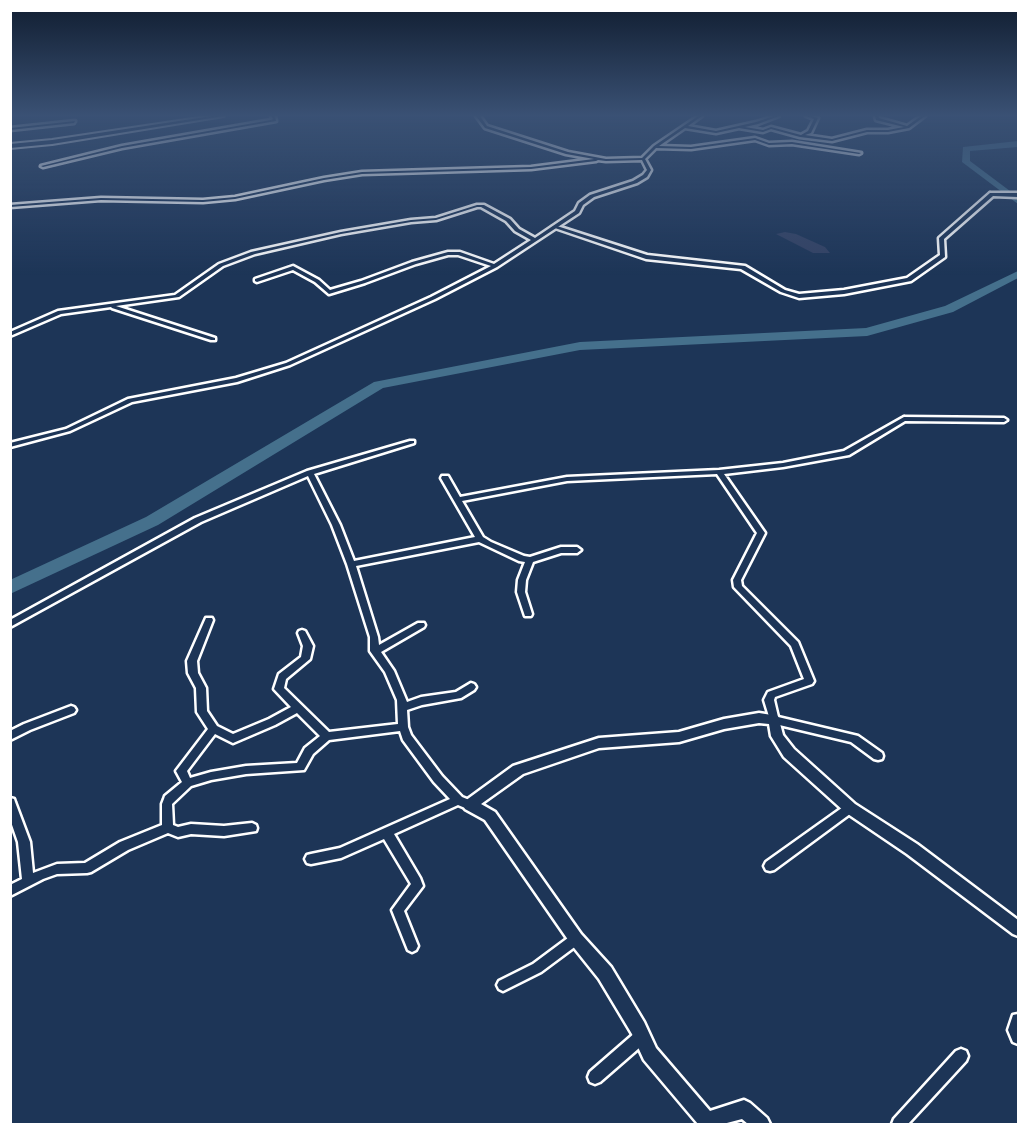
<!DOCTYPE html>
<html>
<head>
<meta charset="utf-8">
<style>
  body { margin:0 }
  #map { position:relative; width:1029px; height:1135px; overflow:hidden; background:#1d3557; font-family:"Playpen Sans",sans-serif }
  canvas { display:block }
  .frame { position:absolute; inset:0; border:12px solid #fff; pointer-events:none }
</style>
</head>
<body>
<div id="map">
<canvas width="1029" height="1135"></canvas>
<div class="frame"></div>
</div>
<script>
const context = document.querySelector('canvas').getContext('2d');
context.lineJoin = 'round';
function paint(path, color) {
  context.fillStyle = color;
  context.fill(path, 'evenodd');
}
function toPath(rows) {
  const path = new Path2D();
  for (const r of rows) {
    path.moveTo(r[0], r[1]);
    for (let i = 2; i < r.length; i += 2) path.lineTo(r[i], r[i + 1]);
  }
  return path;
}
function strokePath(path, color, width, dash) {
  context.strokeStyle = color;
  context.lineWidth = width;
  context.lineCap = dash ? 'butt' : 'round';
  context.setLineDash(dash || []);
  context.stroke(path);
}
paint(toPath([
  [785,232,796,234,825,247,830,253,813,253,776,234]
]), '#334264');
paint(toPath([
  [1018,141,1018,147,970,151,970,161,1018,197,1018,204,962,162,963,147,1018,141],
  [1018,271,1018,278,953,312,867,336,580,350,383,388,158,525,10,594,10,580,146,517,374,382,580,342,866,328,945,306,1018,271]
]), '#45708c');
const minor = toPath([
  [271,116,275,116,276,121,122,148,43,167,41,166,122,146,271,120,273,119,271,116],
  [476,116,480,116,487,126,568,152,606,159,642,158,654,146,698,116,702,116,688,126,716,131,756,122,774,116,779,116,758,124,745,127,763,130,771,127,801,135,808,131,814,119,806,116,811,116,818,118,811,133,805,135,832,139,867,130,888,130,904,127,876,120,875,116,879,116,879,118,907,126,921,116,925,116,909,128,888,132,867,132,832,141,800,137,771,129,763,132,739,128,716,133,685,128,659,146,691,147,755,138,769,143,792,142,861,153,859,154,792,144,769,145,755,140,691,149,656,148,645,159,651,170,647,177,637,183,594,197,583,205,579,213,497,267,435,299,290,365,237,382,132,402,70,431,10,447,10,443,66,429,128,399,236,378,286,363,431,297,491,266,458,255,448,255,416,264,365,283,329,294,315,282,293,270,257,282,255,281,255,279,293,266,319,280,330,290,361,281,412,262,448,252,460,252,494,264,531,240,515,231,506,221,481,207,477,207,436,220,411,222,341,234,255,254,223,266,179,297,116,306,215,338,215,340,211,340,112,308,111,307,61,314,10,336,10,332,58,311,175,295,219,264,251,252,341,232,411,220,436,218,477,205,484,205,510,219,519,229,535,238,575,211,579,203,590,195,633,181,643,175,647,170,642,160,606,161,598,160,596,161,531,169,362,174,324,180,235,199,203,202,101,200,10,207,10,205,101,198,203,200,235,197,324,178,362,172,531,167,594,159,566,154,485,128,476,116],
  [75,121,74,123,10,130,10,128,75,121],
  [904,417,1004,418,1007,420,1004,422,905,421,849,455,783,467,724,474,765,533,741,580,742,586,798,642,814,681,812,684,775,697,774,700,778,717,858,736,882,753,883,756,882,759,878,760,874,759,851,742,771,723,764,700,768,692,804,679,791,646,734,587,733,580,757,533,717,474,567,481,462,501,483,537,491,542,524,556,530,557,561,547,577,547,581,550,577,553,561,553,533,562,526,580,525,592,532,614,531,616,525,616,517,592,518,580,525,562,519,561,479,542,356,566,378,637,379,645,418,623,424,623,425,625,424,627,381,652,394,671,407,702,421,697,456,692,471,683,474,684,476,687,474,690,461,698,422,705,407,710,408,727,411,735,442,776,462,797,474,802,475,805,474,808,470,810,458,805,394,834,420,878,423,886,404,911,418,946,416,950,412,952,408,950,392,910,411,884,384,839,341,858,311,864,307,863,305,859,307,855,311,854,340,848,450,799,434,782,403,740,400,731,329,740,313,754,304,770,246,774,211,780,191,786,172,804,173,825,178,827,191,824,224,826,252,823,256,825,257,828,256,831,224,836,191,834,178,837,168,833,128,850,91,872,87,873,57,874,43,879,10,896,10,885,22,879,18,842,10,819,10,798,14,799,15,802,30,842,33,873,57,864,85,863,120,842,162,825,162,804,164,799,165,796,182,782,176,771,208,729,197,712,196,688,188,673,187,661,206,618,212,618,213,620,197,661,198,673,206,688,207,711,217,726,233,734,269,719,291,707,274,689,279,674,301,657,303,646,298,633,299,631,302,630,305,631,313,646,310,659,286,679,284,688,329,732,398,724,397,700,385,672,370,651,370,637,347,564,332,525,308,476,201,522,10,627,10,620,195,518,307,471,410,441,414,441,414,443,314,474,340,525,354,561,475,537,441,478,442,476,448,476,460,497,567,477,719,470,783,463,844,451,904,417],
  [297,713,320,736,305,748,297,763,246,766,211,772,190,778,187,771,215,734,233,743,275,725,297,713],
  [71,706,74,707,76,710,74,713,30,730,10,740,10,731,24,724,71,706],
  [850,803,854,805,855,808,854,811,774,870,770,871,766,870,764,866,766,862,846,805,850,803],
  [576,933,580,935,582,939,580,943,541,972,503,991,499,989,497,985,499,981,533,964,572,935,576,933],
  [1018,1014,1018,1044,1013,1042,1008,1030,1013,1015,1018,1014],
  [641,1030,646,1032,648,1037,646,1042,600,1082,595,1084,590,1082,588,1077,590,1072,636,1032,641,1030],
  [961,1049,966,1051,968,1056,966,1061,908,1124,892,1124,894,1119,956,1051,961,1049]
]);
const tertiary = toPath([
  [990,193,1018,193,1018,197,993,196,944,239,945,257,911,281,844,294,799,298,781,292,741,269,646,259,552,227,557,226,647,255,745,266,785,290,799,294,844,290,907,278,940,255,939,238,990,193],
  [759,713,778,716,783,735,794,749,855,804,917,844,1018,920,1018,936,1013,934,907,854,845,812,784,757,771,736,769,724,759,723,724,729,679,742,599,748,523,774,481,804,495,812,581,934,611,967,644,1022,656,1048,710,1111,744,1100,750,1103,767,1118,770,1124,748,1124,742,1119,723,1124,698,1124,644,1060,632,1034,599,979,571,944,485,820,465,809,463,805,465,801,513,766,599,738,679,732,724,719,759,713]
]);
const secondary = toPath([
  [212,116,224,116,52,144,10,148,10,144,52,140,212,116]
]);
strokePath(minor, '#fff', 5);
strokePath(tertiary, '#fff', 5);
strokePath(secondary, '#fff', 4);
paint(minor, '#1d3557');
paint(tertiary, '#1d3557');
paint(secondary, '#1d3557');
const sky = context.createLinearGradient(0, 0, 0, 275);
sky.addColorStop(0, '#101d30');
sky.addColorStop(0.42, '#3a5174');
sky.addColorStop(1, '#3a517400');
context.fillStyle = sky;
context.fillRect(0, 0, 1029, 275);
</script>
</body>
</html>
